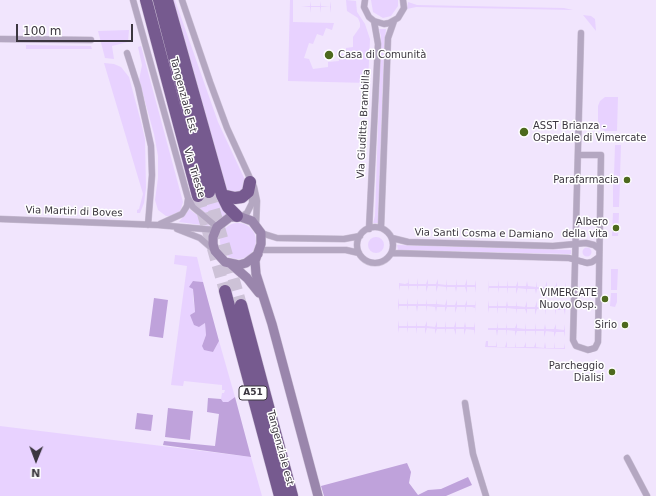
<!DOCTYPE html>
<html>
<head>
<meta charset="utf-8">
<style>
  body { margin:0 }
  #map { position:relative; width:656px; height:496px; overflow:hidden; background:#f1e5fd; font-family:"DejaVu Sans",sans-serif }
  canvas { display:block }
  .north { position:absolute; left:16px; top:440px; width:40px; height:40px; -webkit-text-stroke:3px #fff; paint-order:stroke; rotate:181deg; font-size:11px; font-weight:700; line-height:16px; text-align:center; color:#3b363f }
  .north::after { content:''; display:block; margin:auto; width:14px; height:18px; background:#3b363f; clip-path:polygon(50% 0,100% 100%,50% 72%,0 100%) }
  .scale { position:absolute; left:16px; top:24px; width:117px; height:18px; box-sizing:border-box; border:2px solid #3b363f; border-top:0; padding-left:5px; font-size:12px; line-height:14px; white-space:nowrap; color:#3b363f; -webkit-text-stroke:3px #fff; paint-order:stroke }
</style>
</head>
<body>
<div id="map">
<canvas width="656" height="496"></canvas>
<div class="north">N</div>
<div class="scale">100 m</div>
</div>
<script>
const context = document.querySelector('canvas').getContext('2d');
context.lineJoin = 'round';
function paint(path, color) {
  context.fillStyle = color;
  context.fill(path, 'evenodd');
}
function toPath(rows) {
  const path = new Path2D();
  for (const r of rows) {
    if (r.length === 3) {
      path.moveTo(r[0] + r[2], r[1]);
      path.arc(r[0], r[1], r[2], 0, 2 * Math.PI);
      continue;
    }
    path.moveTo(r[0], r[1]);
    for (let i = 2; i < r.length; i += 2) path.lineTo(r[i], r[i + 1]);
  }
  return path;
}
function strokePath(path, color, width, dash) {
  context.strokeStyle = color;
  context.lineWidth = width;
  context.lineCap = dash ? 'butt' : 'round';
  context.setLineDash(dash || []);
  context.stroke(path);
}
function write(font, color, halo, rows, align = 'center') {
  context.font = font + ' "DejaVu Sans",sans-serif';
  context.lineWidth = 3;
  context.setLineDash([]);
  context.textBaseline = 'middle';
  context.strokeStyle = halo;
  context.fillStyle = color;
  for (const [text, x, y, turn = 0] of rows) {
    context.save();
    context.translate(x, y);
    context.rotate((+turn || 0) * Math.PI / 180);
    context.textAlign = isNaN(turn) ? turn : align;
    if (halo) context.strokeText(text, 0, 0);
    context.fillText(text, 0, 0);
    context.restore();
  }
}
paint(toPath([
  [172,0,175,0,218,122,245,180,244,191,227,193],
  [290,0,293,0,293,22,334,23,332,30,326,28,323,36,317,34,313,44,309,43,304,58,309,59,313,69,328,67,328,62,339,61,338,54,346,54,346,48,353,47,353,37,360,27,360,23,358,18,347,11,346,0,356,1,357,12,365,24,370,39,368,83,288,81],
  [371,0,398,0,398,6,391,16,383,18,373,12],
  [310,1,311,6,320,6,320,1,321,6,330,7,331,1,331,7,340,8,331,7,331,13,330,7,321,7,320,13,320,7,311,7,310,13,310,7,301,7,310,6],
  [408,2,417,5,564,8,573,10,416,7,407,9],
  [583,15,591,16,595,19,596,31],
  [379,29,386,29,384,48,378,223,373,223,375,216,381,36],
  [129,30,128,42,112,46,114,59,105,58,98,31],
  [26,45,91,46,92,49,26,49],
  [141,46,183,202,180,212,171,216,166,216,158,210,155,200,158,178,158,156,154,134,139,80,142,65,138,47],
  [104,63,114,64,121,67,129,77,141,122,145,139,146,188,144,203,140,213,137,213,137,210,139,209,143,194],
  [605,97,618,97,617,131,605,131,598,126,598,106,600,101],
  [615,145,621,145,620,176,614,176],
  [613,182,620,182,619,207,613,207],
  [216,194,227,214,216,222,197,206,193,200],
  [189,209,207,223,209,226,179,222],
  [613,213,619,213,618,236,612,236],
  [238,241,18],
  [376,245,8],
  [397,245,571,250,571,254,398,250],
  [587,252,4.5],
  [175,255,197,257,203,282,194,281,193,297,195,312,190,315,199,327,205,323,206,335,202,346,213,352,219,341,235,397,228,402,223,402,221,399,222,393,224,393,225,390,222,390,222,385,184,381,183,386,171,385,187,266,174,264],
  [611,269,618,269,617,290,611,290],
  [399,278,399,283,405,284,408,283,408,278,409,284,417,284,418,278,418,284,426,284,428,279,428,284,436,284,438,279,438,284,446,285,447,279,447,285,456,285,456,279,457,285,465,285,467,279,467,285,475,285,476,280,476,293,475,287,467,287,467,293,465,287,457,287,456,292,455,287,447,287,446,292,446,287,438,286,436,292,436,286,428,286,426,292,426,286,418,286,417,291,417,286,409,286,408,291,408,286,400,286,399,291],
  [489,280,489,286,498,286,498,280,499,286,507,286,508,280,508,286,516,286,518,281,518,286,526,286,527,281,528,286,536,287,536,281,537,287,545,287,547,281,547,287,555,287,557,282,557,287,565,287,566,282,566,295,565,289,557,289,555,295,555,289,547,289,545,294,545,289,537,289,536,294,535,289,527,289,526,294,526,289,518,288,516,294,516,288,508,288,507,294,507,288,499,288,498,293,498,288,489,288,488,293],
  [611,293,617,293,617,302,615,307,610,306],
  [398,298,399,304,407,304,408,298,408,304,417,304,417,299,418,304,426,304,427,299,427,304,436,304,437,299,437,304,445,305,447,299,447,305,455,305,457,300,457,305,465,305,467,300,467,305,475,305,476,300,475,313,475,308,472,307,466,307,466,313,465,307,457,307,455,313,455,307,447,307,445,312,445,307,437,307,436,312,435,307,427,306,426,312,426,306,418,306,417,312,416,306,408,306,407,311,407,306,399,306,398,311],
  [488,300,489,306,497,306,497,300,498,306,506,306,507,301,508,306,516,306,517,301,517,306,525,307,527,301,527,307,535,307,537,301,537,307,545,307,546,302,546,307,555,307,555,302,556,307,565,307,566,302,565,315,564,310,556,310,555,315,555,309,546,309,545,315,545,309,537,309,535,315,535,309,527,309,527,314,525,309,517,309,516,314,516,309,507,308,506,314,506,308,498,308,497,314,497,308,489,308,488,313],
  [398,320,399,326,407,326,408,320,408,326,416,326,417,321,417,326,425,326,427,321,427,326,435,327,437,321,437,327,445,327,446,321,446,327,454,327,456,321,456,327,464,327,465,322,466,327,474,327,475,322,475,335,474,330,466,329,464,335,464,329,456,329,456,335,454,329,446,329,445,334,445,329,437,329,435,334,435,329,427,328,425,334,425,328,417,328,416,334,416,328,408,328,407,333,407,328,399,328,398,333],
  [488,322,488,328,497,328,498,322,498,328,506,328,506,323,507,328,515,328,517,323,517,328,525,329,526,323,526,329,535,329,536,323,536,329,544,329,545,324,546,329,554,329,556,324,556,329,564,330,565,324,565,337,564,332,556,332,554,337,554,332,546,331,544,337,544,331,536,331,536,336,535,331,526,331,525,336,525,331,517,331,515,336,515,331,507,330,506,336,506,330,498,330,497,336,496,330,488,330,488,335],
  [486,341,488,341,488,346,496,346,497,341,497,347,505,347,507,341,507,347,515,347,515,342,516,347,524,347,526,342,526,347,534,347,536,342,536,347,544,348,545,342,546,348,554,348,554,342,555,348,564,348,565,343,565,349,485,347],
  [0,426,251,457,262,496,0,496]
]), '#e8d2ff');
paint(toPath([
  [193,281,203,282,219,341,213,352,204,350,202,346,206,335,205,323,199,327,194,325,190,315,195,312,193,289,189,287],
  [154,298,168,300,163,338,149,336],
  [235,397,251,457,163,445,164,441,215,446,219,414,207,412,208,398,221,399,223,402,228,402],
  [168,408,193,411,190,440,165,437],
  [137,413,153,415,151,431,135,429],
  [407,463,411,472,409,483,418,495,428,490,441,489,468,477,472,485,446,496,324,496,321,486]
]), '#bfa2db');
strokePath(toPath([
  [209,192,241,305],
  [198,196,225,291]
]), '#cdc2d7', 12, [12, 6]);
const street = toPath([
  [133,0,188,198,193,207,217,227],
  [182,0,210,82,227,128,254,187,257,201,256,225],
  [365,0,364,7,369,17,374,21,384,24,389,23,398,18,404,8,403,0],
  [0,39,91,40],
  [127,53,138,87,151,146,152,175,148,225],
  [578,155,601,155,598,342,595,348,588,350,576,346,573,340,581,33],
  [241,217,247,213,252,203,252,190],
  [0,219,158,225,215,230],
  [160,224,182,214,187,206,188,199],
  [375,245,18],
  [381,228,388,38,394,21],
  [177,229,200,238,215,251],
  [369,229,378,44,374,21],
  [261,233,277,238,344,239,360,236],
  [392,238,408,242,553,246,586,243,594,245,599,249],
  [260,250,346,250,359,253],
  [392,253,569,258,587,263,592,262,599,257],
  [465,403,473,454,486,496],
  [627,458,647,496]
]);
const secondary = toPath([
  [258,254,246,263,239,265,225,262,215,251,213,244,213,237,217,227,230,217,241,217,252,221,261,233,261,244,255,261,256,274,272,324,318,496],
  [231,264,247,278,259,293]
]);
const highway = toPath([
  [146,0,198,196],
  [159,0,209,192],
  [167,0,222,195,228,207,237,216],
  [222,195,235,198,242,197,248,192,250,182],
  [225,291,280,496],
  [241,305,292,496]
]);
strokePath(street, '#cdc2d7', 7);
strokePath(secondary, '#cdc2d7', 10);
strokePath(highway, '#cdc2d7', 13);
strokePath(street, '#b4a7c1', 6);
strokePath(secondary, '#9a86ac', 9);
strokePath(highway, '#765a8f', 12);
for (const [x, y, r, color] of [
  [329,55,5,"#4d691d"],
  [524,132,5,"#4d691d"],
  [627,180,4,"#4d691d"],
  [616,228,4,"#4d691d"],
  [605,299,4,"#4d691d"],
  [625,325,4,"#4d691d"],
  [612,372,4,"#4d691d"]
]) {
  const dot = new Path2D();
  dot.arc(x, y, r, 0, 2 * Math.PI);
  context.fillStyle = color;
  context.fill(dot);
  strokePath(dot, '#fff', 1.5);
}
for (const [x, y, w] of [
  [253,393,28]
]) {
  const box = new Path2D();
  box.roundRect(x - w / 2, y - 7, w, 14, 3);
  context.fillStyle = '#fff';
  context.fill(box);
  strokePath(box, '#3b363f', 1);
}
write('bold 9px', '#3b363f', null, [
  ["A51",253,393]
]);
write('10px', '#3b363f', '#fff', [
  ["Casa di Comunità",338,55,"left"],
  ["ASST Brianza -",533,126,"left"],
  ["Ospedale di Vimercate",533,138,"left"],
  ["Parafarmacia",619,180],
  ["Albero",608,222],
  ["della vita",608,234],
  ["VIMERCATE",597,293],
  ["Nuovo Osp.",597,305],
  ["Sirio",617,325],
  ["Parcheggio",604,366],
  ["Dialisi",604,378]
], 'right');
write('10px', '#3b363f', '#fff', [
  ["Tangenziale Est",183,95,75],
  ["Via Giuditta Brambilla",364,124,-87],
  ["Via Trieste",194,173,73],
  ["Via Martiri di Boves",74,212,2],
  ["Via Santi Cosma e Damiano",484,234,1],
  ["Tangenziale est",280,448,75]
]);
</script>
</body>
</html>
